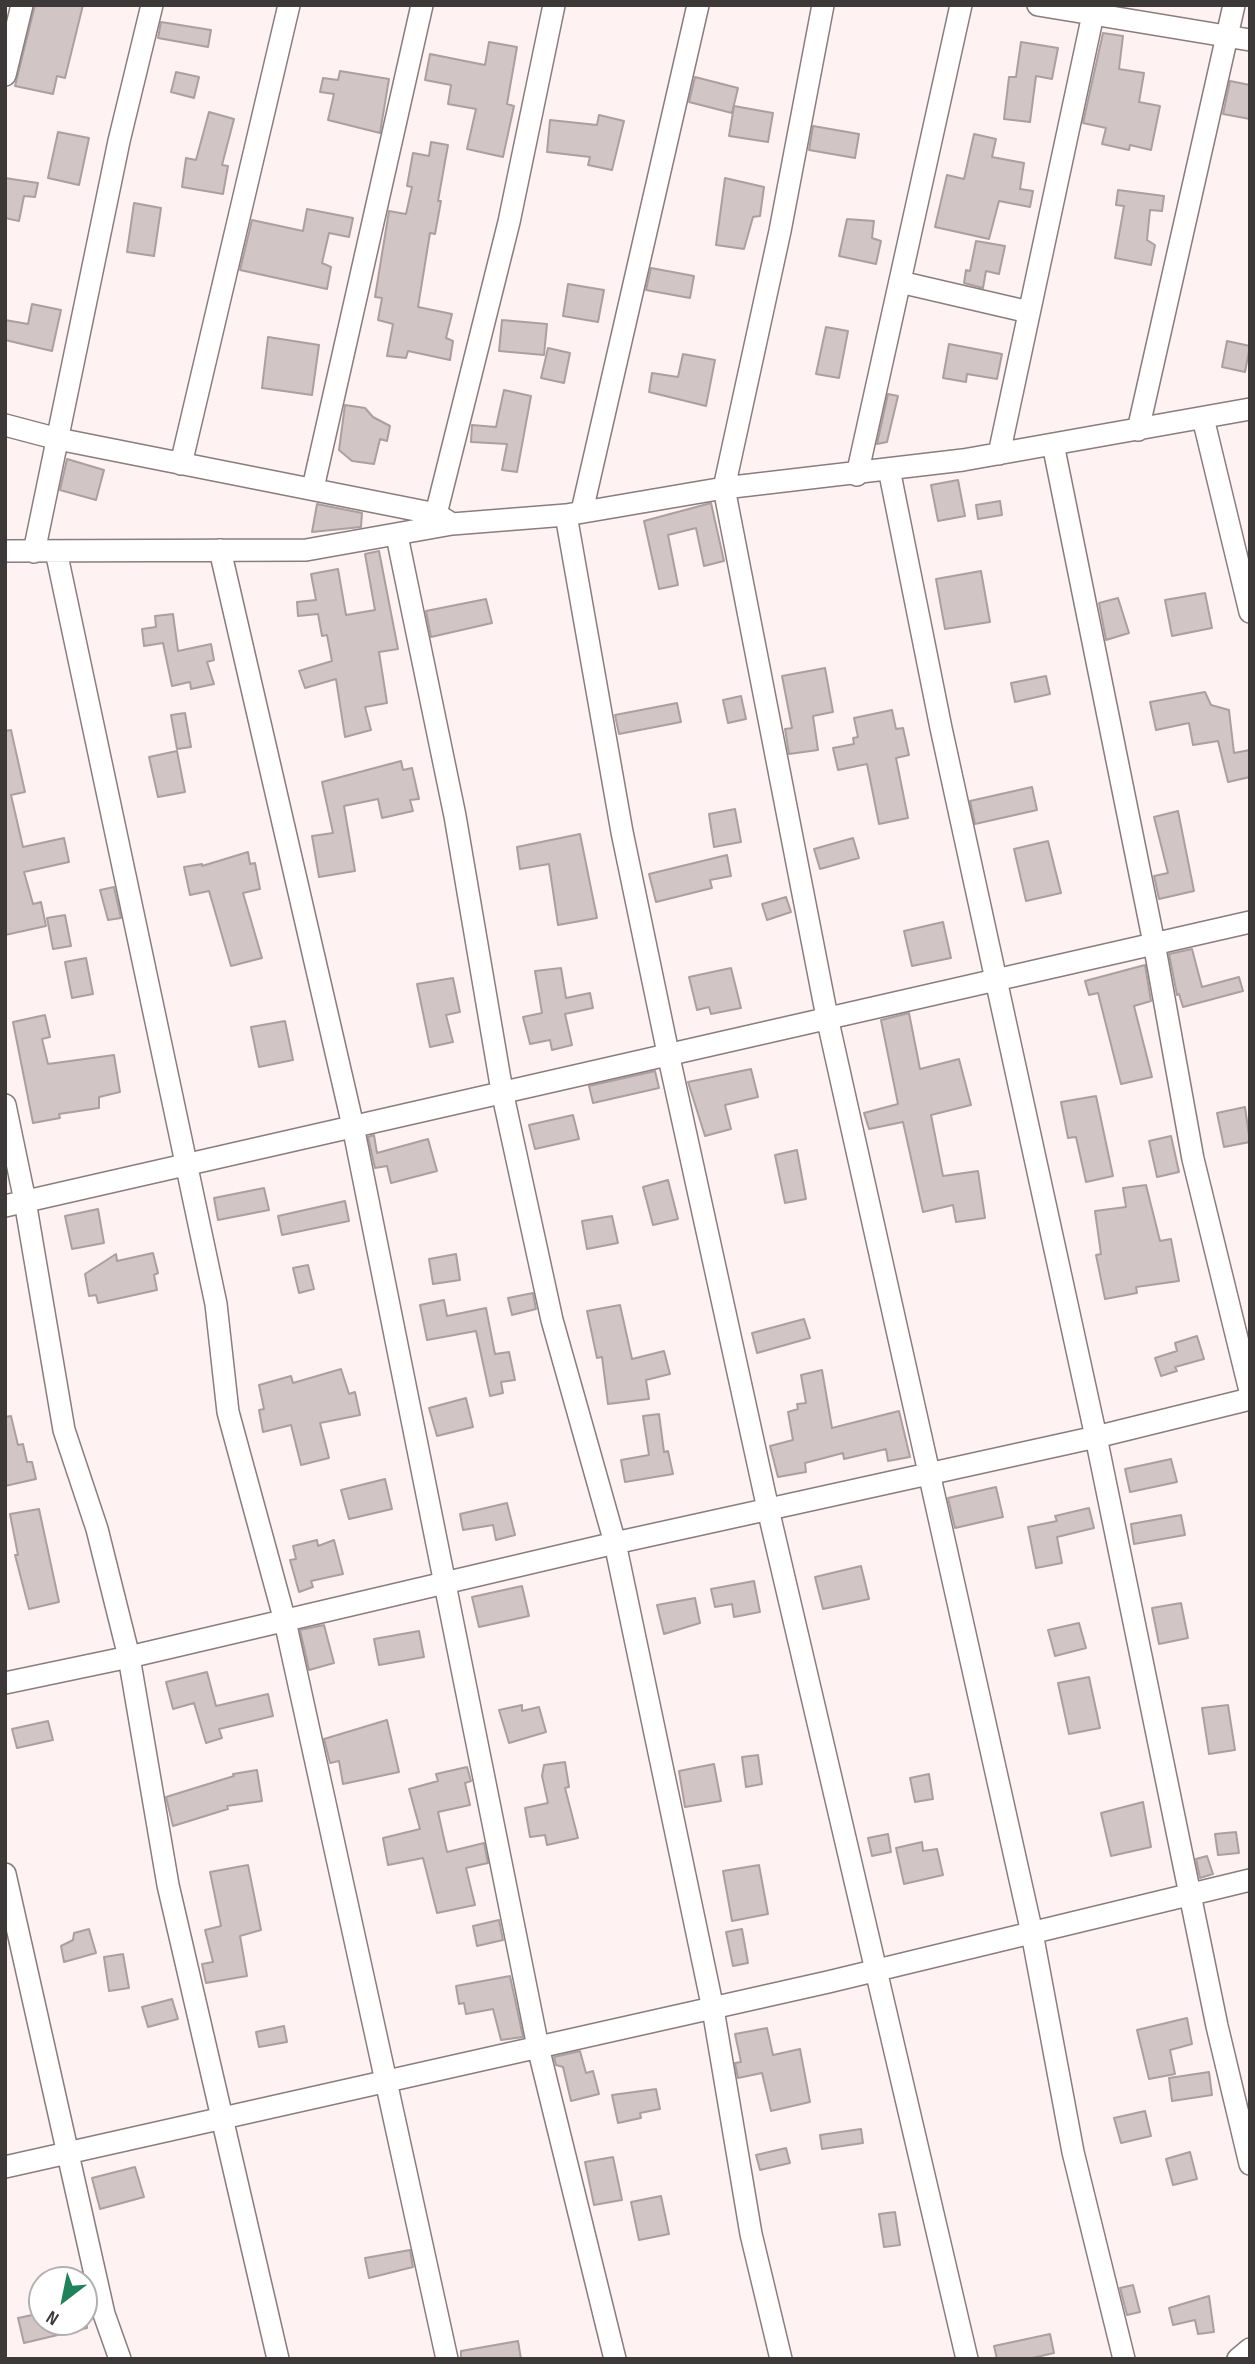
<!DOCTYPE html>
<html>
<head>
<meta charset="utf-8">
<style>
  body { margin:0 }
  #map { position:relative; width:1255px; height:2364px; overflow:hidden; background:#fff2f3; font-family:"Sofia Sans Condensed",sans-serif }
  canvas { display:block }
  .frame { position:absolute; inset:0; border:7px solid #3e3939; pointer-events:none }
  .north { position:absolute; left:28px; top:2266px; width:70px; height:70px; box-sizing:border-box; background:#fff; border:2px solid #b2b0b0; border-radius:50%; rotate:212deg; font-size:19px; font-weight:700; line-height:28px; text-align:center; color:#3e3939 }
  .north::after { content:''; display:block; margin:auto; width:24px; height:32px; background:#20825a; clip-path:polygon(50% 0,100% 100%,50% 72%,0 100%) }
</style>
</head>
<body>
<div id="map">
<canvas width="1255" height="2364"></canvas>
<div class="frame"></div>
<div class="north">N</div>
</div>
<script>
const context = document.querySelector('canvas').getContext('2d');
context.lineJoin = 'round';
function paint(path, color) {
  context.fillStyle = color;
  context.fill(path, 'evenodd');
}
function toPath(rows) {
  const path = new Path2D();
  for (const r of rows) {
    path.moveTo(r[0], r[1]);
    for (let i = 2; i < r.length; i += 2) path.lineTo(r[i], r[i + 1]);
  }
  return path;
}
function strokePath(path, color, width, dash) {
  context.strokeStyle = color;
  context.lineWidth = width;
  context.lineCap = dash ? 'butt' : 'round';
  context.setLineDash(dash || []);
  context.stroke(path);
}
const building = toPath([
  [35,5,83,5,65,78,57,76,53,94,15,86,35,5],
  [161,22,211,30,208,47,158,38,161,22],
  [1103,33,1123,36,1119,69,1144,73,1139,102,1160,106,1151,150,1130,145,1129,150,1102,144,1106,128,1083,123,1103,33],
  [489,42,517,47,507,104,514,106,503,157,467,149,476,109,448,104,451,85,425,80,430,54,485,65,489,42],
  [1021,42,1058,48,1052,79,1036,76,1030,122,1004,119,1009,77,1016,77,1021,42],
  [340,71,389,79,380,133,328,120,334,94,320,92,323,78,338,80,340,71],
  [176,72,199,77,194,98,171,92,176,72],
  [695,77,738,88,732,113,689,102,695,77],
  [1230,81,1250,85,1250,119,1223,114,1230,81],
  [734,106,773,113,768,142,729,136,734,106],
  [209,112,234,119,222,165,228,166,223,194,182,187,186,158,196,160,209,112],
  [599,115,624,121,612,170,588,165,590,157,547,152,550,120,597,125,599,115],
  [813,126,859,134,855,158,809,150,813,126],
  [58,132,89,138,79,185,48,178,58,132],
  [974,134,996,139,992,157,1024,163,1020,189,1033,191,1030,207,999,201,989,239,935,227,947,175,964,179,974,134],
  [431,142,448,145,438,201,441,201,435,234,430,233,418,307,452,314,446,338,453,341,450,360,408,351,406,358,387,356,393,324,378,320,382,298,375,297,389,211,406,214,412,187,407,186,413,153,429,156,431,142],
  [5,178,38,183,35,197,24,196,19,221,5,218,5,178],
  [725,178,764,187,760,216,753,217,744,249,716,245,725,178],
  [1118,190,1164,196,1162,211,1150,210,1147,240,1155,245,1151,265,1115,258,1124,206,1116,205,1118,190],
  [134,203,161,208,154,256,127,252,134,203],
  [307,209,353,218,349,237,329,233,322,263,331,267,327,289,240,270,252,220,303,231,307,209],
  [847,219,874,221,872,238,881,241,876,264,839,256,847,219],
  [976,241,1005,246,999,274,986,271,983,288,964,283,966,270,970,271,976,241],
  [651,268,694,276,690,298,646,290,651,268],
  [568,284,604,290,598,322,563,316,568,284],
  [32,304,61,310,52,351,5,340,5,320,28,324,32,304],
  [502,320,547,324,544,355,499,351,502,320],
  [826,327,848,331,839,378,816,374,826,327],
  [268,337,319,345,312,395,262,388,268,337],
  [1227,341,1250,346,1245,372,1222,367,1227,341],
  [949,344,1002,354,997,379,967,374,966,382,943,378,949,344],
  [548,348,570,353,564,383,541,378,548,348],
  [683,354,715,360,706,406,649,392,652,373,678,377,683,354],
  [504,390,531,396,517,472,502,470,507,444,471,442,472,425,496,427,504,390],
  [888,394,898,396,887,442,877,444,888,394],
  [345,405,365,408,373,417,390,426,387,441,380,439,374,464,352,461,339,450,345,405],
  [67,459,104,470,96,500,60,490,67,459],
  [958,480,965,516,938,521,931,485,958,480],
  [1000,501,1002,515,978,519,976,505,1000,501],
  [711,503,724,561,704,566,696,528,668,535,678,585,659,589,644,521,711,503],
  [317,504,362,513,361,527,312,532,317,504],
  [379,551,398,649,379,652,387,703,365,707,371,730,345,737,336,679,305,688,299,671,332,661,327,635,322,636,318,614,298,616,297,602,316,600,311,574,338,569,346,615,375,610,365,554,379,551],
  [981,571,990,622,945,629,936,579,981,571],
  [1205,593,1212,628,1172,636,1165,600,1205,593],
  [1118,598,1129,633,1106,640,1099,603,1118,598],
  [486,599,492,623,431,637,426,611,486,599],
  [173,614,178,651,211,644,214,660,207,662,214,684,191,689,190,682,172,686,163,643,144,646,142,629,156,627,155,616,173,614],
  [825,668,833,712,813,716,818,750,789,754,785,729,792,728,782,676,825,668],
  [1046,676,1050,694,1015,702,1011,683,1046,676],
  [1205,692,1211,705,1229,710,1234,753,1250,750,1250,777,1228,782,1218,741,1193,745,1189,723,1156,730,1150,702,1205,692],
  [741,696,746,719,728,723,723,700,741,696],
  [677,703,681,722,619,734,615,715,677,703],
  [892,710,896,729,903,728,909,755,896,758,908,818,879,824,867,764,838,770,833,748,854,744,853,738,858,737,854,718,892,710],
  [185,713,191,747,177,749,171,715,185,713],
  [11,730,25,792,11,795,23,847,64,838,69,862,24,872,33,904,41,902,46,926,5,935,5,731,11,730],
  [177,751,185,792,158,797,149,757,177,751],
  [401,761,403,770,412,768,419,799,410,800,413,811,382,818,378,799,344,806,355,871,319,877,312,836,333,833,322,782,401,761],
  [1032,787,1037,810,975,824,970,801,1032,787],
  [735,809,741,842,714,847,709,814,735,809],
  [1178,811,1194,891,1159,899,1154,876,1168,873,1154,817,1178,811],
  [580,834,597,918,558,925,549,864,520,869,517,847,580,834],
  [853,838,859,858,820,869,814,849,853,838],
  [1048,841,1061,893,1026,901,1014,849,1048,841],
  [248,852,250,864,255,863,260,889,243,893,262,958,231,966,209,891,190,895,184,867,202,864,202,866,248,852],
  [727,855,731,876,710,880,712,888,656,902,649,874,727,855],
  [114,887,121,918,108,920,100,890,114,887],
  [786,897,791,912,767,920,762,904,786,897],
  [65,915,71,946,53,949,47,918,65,915],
  [943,922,951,958,912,966,904,931,943,922],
  [1192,949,1202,987,1239,977,1243,991,1183,1007,1179,994,1177,995,1169,954,1192,949],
  [86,958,93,994,72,998,65,962,86,958],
  [1145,965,1151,1001,1134,1006,1152,1077,1121,1084,1098,993,1089,995,1085,981,1145,965],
  [561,968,566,998,590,993,593,1008,565,1014,572,1045,552,1050,550,1040,530,1044,523,1017,542,1013,535,971,561,968],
  [731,968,741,1008,711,1014,709,1007,697,1010,689,977,731,968],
  [453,978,460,1012,446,1015,453,1042,430,1047,417,984,453,978],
  [909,1013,920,1069,959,1059,971,1105,931,1115,943,1176,978,1171,985,1218,956,1222,953,1205,923,1212,903,1122,869,1129,864,1113,898,1104,881,1020,909,1013],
  [45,1015,50,1037,42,1039,48,1064,114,1055,120,1092,99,1097,99,1108,59,1114,60,1118,33,1123,13,1022,45,1015],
  [285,1021,293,1060,259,1067,251,1027,285,1021],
  [751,1069,758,1097,725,1105,731,1129,705,1136,688,1082,751,1069],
  [655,1071,659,1088,593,1103,589,1086,655,1071],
  [1096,1096,1113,1176,1086,1182,1076,1137,1068,1138,1061,1102,1096,1096],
  [1245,1107,1250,1142,1224,1147,1217,1113,1245,1107],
  [573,1115,579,1139,535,1149,529,1125,573,1115],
  [374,1135,377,1153,428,1139,437,1171,391,1183,387,1166,375,1168,368,1137,374,1135],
  [1171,1136,1179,1172,1157,1177,1149,1141,1171,1136],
  [797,1150,806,1199,785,1203,775,1155,797,1150],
  [668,1180,678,1219,653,1225,643,1187,668,1180],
  [1146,1185,1160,1241,1171,1239,1179,1281,1136,1287,1137,1293,1105,1299,1096,1255,1101,1254,1095,1211,1126,1207,1123,1188,1146,1185],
  [264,1188,269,1210,218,1220,214,1198,264,1188],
  [345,1201,349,1221,282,1235,278,1216,345,1201],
  [98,1209,104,1243,72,1249,65,1216,98,1209],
  [612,1216,618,1243,587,1249,582,1221,612,1216],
  [153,1253,158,1273,154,1275,157,1290,98,1303,96,1295,89,1296,85,1274,116,1254,117,1261,153,1253],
  [456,1254,460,1280,433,1284,429,1259,456,1254],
  [308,1265,314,1289,299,1293,293,1268,308,1265],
  [533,1293,536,1309,512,1315,508,1298,533,1293],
  [444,1300,447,1316,486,1308,495,1354,509,1352,515,1380,501,1382,503,1393,490,1396,476,1331,427,1340,420,1305,444,1300],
  [620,1305,632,1359,664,1351,670,1374,646,1380,649,1399,608,1404,602,1357,597,1358,587,1311,620,1305],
  [804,1319,810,1338,757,1353,752,1333,804,1319],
  [1197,1336,1204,1359,1175,1367,1177,1371,1161,1376,1155,1358,1177,1351,1175,1343,1197,1336],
  [341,1369,349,1394,355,1392,360,1415,320,1423,329,1458,301,1465,291,1425,263,1432,259,1410,264,1409,259,1385,291,1376,293,1383,341,1369],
  [822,1370,832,1428,899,1411,910,1457,888,1461,886,1449,844,1459,843,1453,805,1463,806,1472,778,1477,770,1446,793,1440,788,1412,798,1409,797,1404,806,1403,801,1375,822,1370],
  [466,1398,473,1427,437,1436,429,1408,466,1398],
  [659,1414,664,1452,668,1451,673,1474,625,1482,621,1460,649,1455,643,1416,659,1414],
  [11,1416,18,1445,23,1444,27,1462,32,1462,36,1479,5,1486,5,1417,11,1416],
  [1171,1459,1177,1482,1130,1492,1125,1469,1171,1459],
  [385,1479,392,1509,349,1519,341,1490,385,1479],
  [996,1487,1003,1517,955,1528,948,1498,996,1487],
  [507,1503,515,1535,496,1540,493,1525,463,1530,460,1514,507,1503],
  [1089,1508,1094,1528,1057,1537,1062,1563,1036,1568,1028,1527,1057,1521,1055,1516,1089,1508],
  [39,1509,59,1602,29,1609,15,1555,18,1555,10,1514,39,1509],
  [1181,1515,1185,1535,1134,1544,1131,1524,1181,1515],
  [317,1540,318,1546,334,1540,343,1574,311,1581,313,1587,299,1592,290,1560,296,1559,293,1546,317,1540],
  [861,1566,869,1599,823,1609,815,1577,861,1566],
  [754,1581,760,1612,734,1617,732,1604,715,1607,711,1589,754,1581],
  [522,1586,529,1616,479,1627,472,1597,522,1586],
  [695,1598,700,1623,664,1634,657,1605,695,1598],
  [1181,1603,1188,1638,1159,1644,1152,1608,1181,1603],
  [1079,1623,1086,1648,1055,1656,1048,1630,1079,1623],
  [324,1625,334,1663,309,1670,300,1630,324,1625],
  [419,1631,424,1657,379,1665,374,1639,419,1631],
  [207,1672,216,1706,268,1694,273,1716,219,1729,222,1738,206,1743,194,1703,173,1709,166,1682,207,1672],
  [1089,1677,1100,1728,1069,1734,1058,1683,1089,1677],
  [522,1705,522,1711,539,1707,546,1732,509,1743,499,1710,522,1705],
  [1228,1705,1235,1750,1209,1754,1202,1708,1228,1705],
  [387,1720,399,1772,343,1784,339,1761,330,1763,324,1739,387,1720],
  [48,1721,53,1740,17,1748,12,1729,48,1721],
  [758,1755,762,1784,746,1787,742,1757,758,1755],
  [565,1762,569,1787,565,1788,578,1838,547,1845,545,1835,530,1837,525,1808,548,1803,542,1776,544,1765,565,1762],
  [714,1764,721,1801,685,1807,679,1771,714,1764],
  [467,1767,471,1781,465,1783,470,1805,438,1812,447,1852,484,1843,488,1863,466,1868,475,1905,437,1913,423,1858,388,1865,383,1838,420,1829,409,1789,438,1781,436,1774,467,1767],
  [257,1770,262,1801,227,1806,228,1809,173,1826,166,1797,234,1776,233,1774,257,1770],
  [929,1774,933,1799,915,1802,910,1778,929,1774],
  [1143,1802,1151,1847,1111,1856,1101,1813,1143,1802],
  [1236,1832,1239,1853,1218,1855,1215,1834,1236,1832],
  [888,1834,891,1852,872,1856,868,1838,888,1834],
  [922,1842,923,1851,937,1849,943,1875,904,1884,896,1848,922,1842],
  [1207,1856,1213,1874,1200,1878,1196,1859,1207,1856],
  [248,1865,261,1930,240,1936,247,1976,206,1983,202,1964,213,1962,205,1930,221,1926,210,1872,248,1865],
  [759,1865,768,1914,732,1921,723,1871,759,1865],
  [499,1920,503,1940,477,1946,473,1926,499,1920],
  [89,1929,96,1953,64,1962,61,1946,73,1940,74,1933,89,1929],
  [742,1929,748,1963,733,1966,726,1932,742,1929],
  [123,1954,129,1988,109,1991,104,1957,123,1954],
  [510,1976,523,2037,501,2040,493,2009,466,2014,464,2003,459,2004,456,1986,510,1976],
  [172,1999,178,2019,148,2027,142,2007,172,1999],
  [1187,2018,1192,2044,1170,2050,1175,2074,1149,2079,1137,2030,1187,2018],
  [284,2026,287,2042,259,2047,256,2032,284,2026],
  [767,2028,773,2055,800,2049,810,2102,771,2111,762,2073,738,2078,735,2063,741,2062,735,2034,767,2028],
  [580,2051,586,2073,593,2071,599,2094,571,2101,563,2067,556,2065,554,2057,580,2051],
  [1209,2072,1212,2095,1172,2101,1169,2078,1209,2072],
  [656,2089,660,2109,640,2113,641,2118,618,2123,612,2095,656,2089],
  [1145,2111,1151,2136,1121,2143,1114,2118,1145,2111],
  [861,2129,863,2143,822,2149,820,2135,861,2129],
  [786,2148,790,2163,760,2170,756,2155,786,2148],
  [1190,2152,1197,2179,1173,2185,1166,2159,1190,2152],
  [613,2157,622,2200,594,2205,585,2162,613,2157],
  [135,2167,144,2197,100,2209,92,2178,135,2167],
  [661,2196,669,2234,639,2240,631,2202,661,2196],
  [895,2212,900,2245,884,2247,879,2214,895,2212],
  [410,2250,413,2267,369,2278,365,2258,410,2250],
  [1133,2285,1140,2312,1127,2315,1120,2288,1133,2285],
  [1209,2296,1214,2332,1198,2334,1195,2320,1173,2325,1169,2308,1209,2296],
  [42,2313,42,2322,87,2322,87,2328,24,2343,18,2318,42,2313],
  [1050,2334,1054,2353,1028,2359,997,2359,994,2346,1050,2334],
  [518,2341,521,2359,461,2359,461,2351,518,2341]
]);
paint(building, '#d2c5c6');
strokePath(building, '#ab9fa0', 2);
const street = toPath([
  [823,5,780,231,724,488,827,1017,1032,1933,1073,2152,1124,2359],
  [1038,5,1250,40],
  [5,75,22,5],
  [900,282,1029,312],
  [1203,418,1250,612],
  [5,425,58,439,436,514],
  [1138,430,1234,5],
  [1053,444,1154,943,1193,1159,1250,1391],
  [999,454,1095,5],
  [181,464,289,5],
  [889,469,941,728,1096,1437,1217,2026,1250,2164],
  [857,475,961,5],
  [313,488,422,5],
  [582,511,698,5],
  [566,515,622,832,668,1053,768,1509,967,2359],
  [452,524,436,514,509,222,554,5],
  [397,536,455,816,502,1091,552,1320,615,1543,713,2009,751,2234,781,2359],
  [220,550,353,1126,538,2047,615,2359],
  [5,551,306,550,452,524,566,515,724,488,963,460,1250,409],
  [56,551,216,1304,228,1412,285,1621,447,2359],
  [34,552,119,141,152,5],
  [5,1105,25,1201,64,1430,97,1529,129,1657,168,1885,278,2359],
  [5,1206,1250,922],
  [5,1683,129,1657,615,1543,1096,1437,1250,1399],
  [5,1874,104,2314,120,2359],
  [5,2167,828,1982,1250,1880],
  [1238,2359,1250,2349]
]);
strokePath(street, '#897d7e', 24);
strokePath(street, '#fff', 21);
</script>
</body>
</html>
